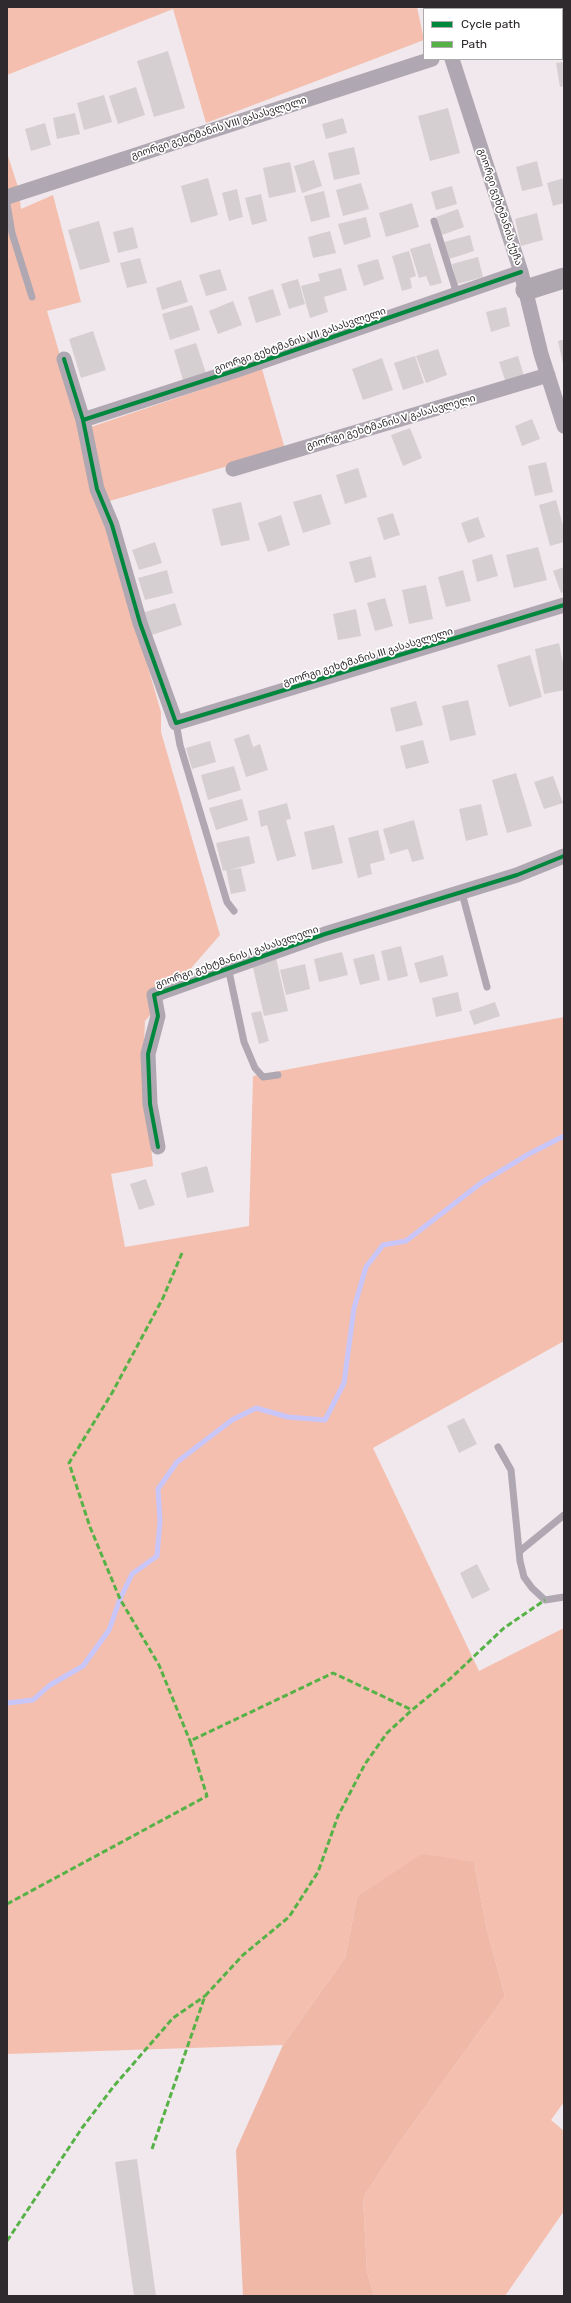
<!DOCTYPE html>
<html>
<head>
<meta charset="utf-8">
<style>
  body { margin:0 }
  #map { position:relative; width:571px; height:2303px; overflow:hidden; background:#f0e8ec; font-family:Rubik,sans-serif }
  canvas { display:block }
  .frame { position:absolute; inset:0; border:8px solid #2f2a2d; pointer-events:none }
  .legend { position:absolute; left:423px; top:8px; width:140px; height:52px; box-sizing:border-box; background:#fff; border:1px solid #acaaab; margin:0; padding:5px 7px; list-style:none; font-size:12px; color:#2f2a2d }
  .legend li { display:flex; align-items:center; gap:8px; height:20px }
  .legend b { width:20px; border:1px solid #acaaab }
</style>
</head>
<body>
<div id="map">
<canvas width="571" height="2303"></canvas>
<div class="frame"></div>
<ul class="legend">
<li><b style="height:5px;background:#00873e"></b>Cycle path</li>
<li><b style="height:5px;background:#56b246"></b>Path</li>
</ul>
</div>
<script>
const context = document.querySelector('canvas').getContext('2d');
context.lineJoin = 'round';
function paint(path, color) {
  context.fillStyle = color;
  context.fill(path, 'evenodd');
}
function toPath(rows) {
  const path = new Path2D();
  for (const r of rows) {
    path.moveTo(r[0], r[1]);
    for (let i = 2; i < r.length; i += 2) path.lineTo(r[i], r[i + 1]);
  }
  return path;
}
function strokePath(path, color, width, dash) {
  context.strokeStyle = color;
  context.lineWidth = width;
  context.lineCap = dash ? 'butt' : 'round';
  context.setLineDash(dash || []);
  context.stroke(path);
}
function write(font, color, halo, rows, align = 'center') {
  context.font = font + ' Rubik,"Noto Sans Georgian",sans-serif';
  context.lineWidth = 3.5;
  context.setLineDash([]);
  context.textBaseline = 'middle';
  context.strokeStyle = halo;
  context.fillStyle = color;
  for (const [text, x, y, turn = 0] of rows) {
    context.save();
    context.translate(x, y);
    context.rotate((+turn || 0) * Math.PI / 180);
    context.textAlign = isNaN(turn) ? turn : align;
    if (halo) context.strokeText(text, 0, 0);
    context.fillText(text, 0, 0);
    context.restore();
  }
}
paint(toPath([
  [7,7,417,7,424,40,206,123,173,9,7,75],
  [7,153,18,187,21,209,53,195,81,302,47,311,82,430,262,369,285,449,103,503,104,516,161,712,161,732,220,935,145,1021,143,1068,153,1166,111,1174,125,1247,249,1226,253,1076,564,1017,564,1341,373,1448,479,1671,564,1628,564,2102,551,2120,564,2131,564,2211,505,2296,374,2296,367,2271,363,2198,399,2143,505,1996,487,1930,474,1862,357,1897,345,1958,283,2045,7,2054]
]), '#f4bfaf');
paint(toPath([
  [422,1854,474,1862,487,1930,505,1996,399,2143,363,2198,367,2271,374,2296,243,2296,236,2150,283,2045,345,1958,357,1897]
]), '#f0b8a7');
strokePath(toPath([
  [7,1703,33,1700,50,1685,83,1666,109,1630,120,1599,132,1574,157,1556,160,1521,158,1489,177,1462,232,1420,256,1408,288,1417,325,1420,344,1383,354,1308,366,1267,383,1245,406,1241,481,1183,527,1155,564,1136]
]), '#c8c5f9', 5);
paint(toPath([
  [168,51,185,108,154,117,137,61],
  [564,62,564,86,560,87,556,63],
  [136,87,145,115,118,124,109,96],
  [104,95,112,122,84,130,77,103],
  [448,108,460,153,430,161,418,116],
  [75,113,80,134,57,139,53,118],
  [343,118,347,133,326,139,322,124],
  [45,123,51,145,31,151,25,129],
  [354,147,360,174,334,180,328,153],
  [314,160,322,186,302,193,294,166],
  [537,161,543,186,522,191,516,167],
  [290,162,296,192,269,198,263,168],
  [208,178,218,215,191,223,181,186],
  [564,178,564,203,553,206,547,183],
  [361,183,369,209,343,216,336,190],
  [452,186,457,204,436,210,431,192],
  [237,189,243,217,229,221,222,193],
  [324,191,330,217,311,222,304,196],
  [261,194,267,221,252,225,245,198],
  [412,203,419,227,386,237,379,213],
  [458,209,464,227,442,235,436,217],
  [537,213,543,240,521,246,515,219],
  [366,217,371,237,344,245,338,224],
  [99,221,110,262,80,270,68,230],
  [133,227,138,248,118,253,113,232],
  [330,231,336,253,313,258,308,237],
  [470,235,474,251,449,259,444,242],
  [430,243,442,283,430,286,426,276,419,278,410,249],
  [409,251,416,276,410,278,412,288,402,291,392,256],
  [478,257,483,277,457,284,452,264],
  [140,258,147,283,127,288,120,263],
  [378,259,384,279,364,286,357,265],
  [341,268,347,290,324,297,328,312,310,318,301,286,320,281,318,274],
  [220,269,227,290,206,296,199,275],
  [298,279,305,304,289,309,281,284],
  [181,280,188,302,162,310,156,288],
  [273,289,281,315,256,323,248,297],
  [233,301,242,325,218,334,209,311],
  [192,305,200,330,170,340,162,314],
  [506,307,510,326,491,332,486,312],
  [93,331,106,370,81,378,69,339],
  [564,339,564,364,563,364,558,341],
  [196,343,206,373,183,380,174,350],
  [438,349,447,375,426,383,416,356],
  [415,356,424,383,403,390,394,363],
  [518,356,524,376,506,383,499,362],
  [382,358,393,390,363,400,352,369],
  [532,419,540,439,522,446,515,426],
  [410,428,422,458,403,466,391,435],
  [546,462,553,492,535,496,528,466],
  [358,468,367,497,345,504,336,475],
  [321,494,331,524,303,533,293,502],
  [556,500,564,529,564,542,550,546,539,505],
  [241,502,250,540,221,546,212,509],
  [393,513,400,535,384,540,377,518],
  [281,515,290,545,268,552,258,523],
  [478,517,485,537,468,543,461,523],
  [155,542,162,563,139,570,132,550],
  [538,547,547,580,514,588,506,555],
  [492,554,498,576,477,582,472,560],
  [371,556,376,577,355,583,349,562],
  [564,567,564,592,561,593,553,571],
  [167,570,173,593,145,600,138,578],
  [463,570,471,601,446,607,438,577],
  [426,585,433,619,409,624,402,590],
  [385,598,393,626,375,631,367,603],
  [175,603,182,625,149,636,142,613],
  [356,609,361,636,338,640,333,614],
  [559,643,564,668,564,690,544,694,535,649],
  [530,655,542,697,509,707,497,665],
  [468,700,476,735,450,741,442,706],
  [416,701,423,725,396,732,390,708],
  [249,734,253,747,260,744,268,770,246,777,234,739],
  [423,740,429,763,406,769,400,746],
  [210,741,216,762,192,769,186,748],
  [234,766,241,790,208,800,201,775],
  [516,773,532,826,507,833,492,780],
  [553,776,563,803,544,809,534,782],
  [242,799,248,820,216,830,209,808],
  [287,803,291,819,286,820,296,856,277,861,267,825,261,827,258,811],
  [481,804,488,835,466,841,459,809],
  [414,820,424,859,412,862,408,849,390,854,383,829],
  [334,825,343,863,312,870,304,832],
  [378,830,385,860,370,864,372,874,358,878,348,838],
  [249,836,255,863,229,870,241,868,246,891,231,894,226,870,223,871,216,843],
  [401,946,408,976,388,981,381,951],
  [342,952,348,975,319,982,314,959],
  [374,954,380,980,360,985,353,959],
  [443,955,448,976,420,983,414,963],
  [276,958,288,1011,264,1016,252,963],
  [305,964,310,989,286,995,280,970],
  [458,992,462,1011,436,1017,432,998],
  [495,1002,500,1016,474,1025,469,1011],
  [261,1011,269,1041,259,1044,251,1013],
  [207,1166,214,1192,187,1198,181,1173],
  [146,1179,155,1205,139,1210,130,1184],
  [464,1418,477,1444,459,1453,447,1426],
  [477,1564,490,1590,472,1599,460,1573],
  [137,2159,156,2296,134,2296,115,2162]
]), '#d5cfd1');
strokePath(toPath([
  [436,7,437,9],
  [7,204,12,233,32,297],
  [434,221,457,294],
  [176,723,180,745,227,902,234,911],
  [462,893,487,987],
  [228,967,244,1042,255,1068,263,1077,278,1075],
  [498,1447,511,1470,520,1561,524,1577,532,1588,545,1600,564,1597],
  [520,1551,564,1515]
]), '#afa7b1', 7);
strokePath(toPath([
  [562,16,564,16],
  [452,59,521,272,541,354,564,426],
  [7,197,432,59],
  [64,359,83,420,97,489,112,525,140,623,176,723,564,605],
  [83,420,237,370,521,272],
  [233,469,548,375],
  [158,1147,150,1104,148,1054,158,1016,154,995,325,934,517,875,564,856]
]), '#afa7b1', 15);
strokePath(toPath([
  [526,290,564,278]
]), '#afa7b0', 21);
strokePath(toPath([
  [182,1253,163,1298,112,1393,69,1463,90,1527,120,1599,159,1665,190,1741],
  [7,1904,207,1796,190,1741,333,1673,412,1710],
  [152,2149,205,1996,243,1955,289,1917,318,1872,338,1816,365,1764,387,1733,412,1710,451,1678,504,1628,545,1600],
  [7,2241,82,2128,114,2086,173,2018,205,1996]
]), '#56b246', 3, [6, 3]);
strokePath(toPath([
  [64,359,83,420,97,489,112,525,140,623,176,723,564,605],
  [83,420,237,370,521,272],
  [158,1147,150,1104,148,1054,158,1016,154,995,325,934,517,875,564,856]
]), '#00873e', 4);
write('10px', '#2f2a2d', '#fff', [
  ["გიორგი გეხტმანის VIII გასასვლელი",219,128,-18],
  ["გიორგი გეხტმანის ქუჩა",500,207,72],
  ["გიორგი გეხტმანის VII გასასვლელი",300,340,-19],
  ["გიორგი გეხტმანის V გასასვლელი",391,422,-16],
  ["გიორგი გეხტმანის III გასასვლელი",368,657,-17],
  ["გიორგი გეხტმანის I გასასვლელი",237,957,-19]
]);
</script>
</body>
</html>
